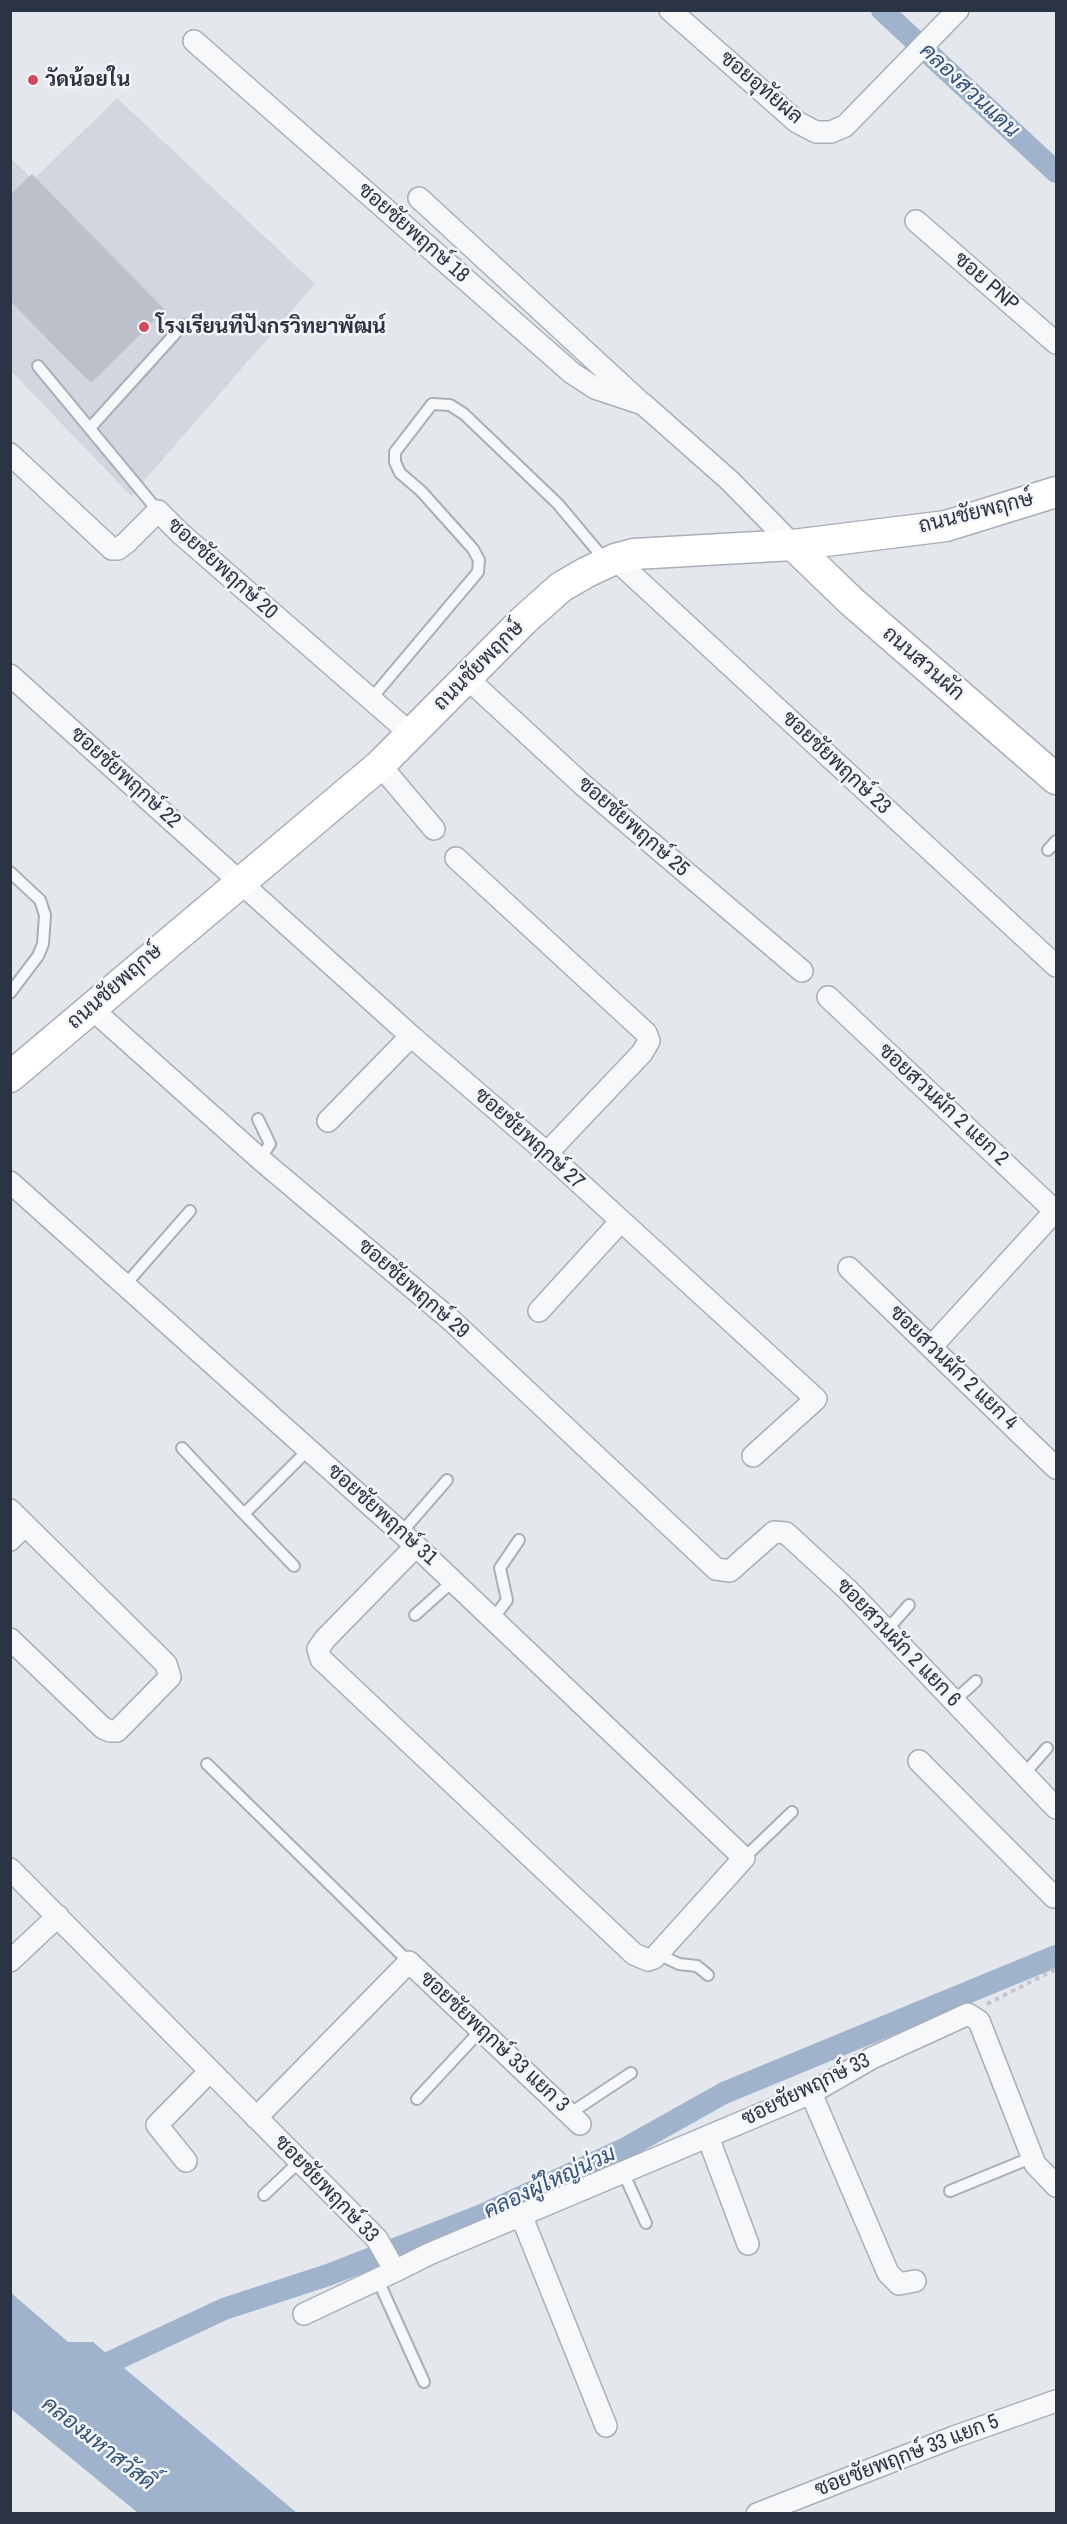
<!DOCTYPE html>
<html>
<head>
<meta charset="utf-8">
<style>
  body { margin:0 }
  #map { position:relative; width:1067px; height:2524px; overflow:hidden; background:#e4e7ec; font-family:"Archivo Narrow",sans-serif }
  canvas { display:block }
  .frame { position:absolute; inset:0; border:12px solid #2b3445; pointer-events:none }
</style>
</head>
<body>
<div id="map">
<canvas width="1067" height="2524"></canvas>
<div class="frame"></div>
</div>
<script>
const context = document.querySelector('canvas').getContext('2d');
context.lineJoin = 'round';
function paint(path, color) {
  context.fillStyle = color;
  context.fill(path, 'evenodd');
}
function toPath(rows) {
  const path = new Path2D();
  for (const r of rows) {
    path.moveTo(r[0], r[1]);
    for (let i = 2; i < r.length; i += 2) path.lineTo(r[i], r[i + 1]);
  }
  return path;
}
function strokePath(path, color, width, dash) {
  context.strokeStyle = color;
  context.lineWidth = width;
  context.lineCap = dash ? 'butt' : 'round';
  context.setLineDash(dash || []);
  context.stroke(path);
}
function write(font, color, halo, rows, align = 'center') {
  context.font = font + ' "Archivo Narrow",Sarabun,sans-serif';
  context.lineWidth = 5;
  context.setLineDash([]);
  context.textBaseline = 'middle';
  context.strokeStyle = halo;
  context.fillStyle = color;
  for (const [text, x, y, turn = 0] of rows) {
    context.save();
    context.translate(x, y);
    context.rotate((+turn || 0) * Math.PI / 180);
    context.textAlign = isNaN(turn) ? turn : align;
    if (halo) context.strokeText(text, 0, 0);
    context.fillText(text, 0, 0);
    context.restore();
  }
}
paint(toPath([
  [117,98,315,284,131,496,11,371,10,158,33,180]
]), '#d2d6de');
paint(toPath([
  [10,2292,68,2342,93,2342,297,2513,138,2513,11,2409]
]), '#9fb4cc');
strokePath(toPath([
  [882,10,1056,172],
  [87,2373,224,2309,328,2275,482,2215,624,2149,724,2093,1056,1956]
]), '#9fb4cc', 22);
paint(toPath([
  [32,174,165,310,91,383,10,301,10,195]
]), '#bbc0ca');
const lane = toPath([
  [38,366,158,511],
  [90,428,183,325],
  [371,699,478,572,479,560,473,549,421,491,400,473,395,462,395,452,432,404,450,405,464,414,558,504,605,560],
  [1048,850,1056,841],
  [10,872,40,900,45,915,43,944,38,956,10,993],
  [258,1119,270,1144,260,1159],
  [126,1284,190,1211],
  [182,1448,244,1514,309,1449],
  [244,1514,294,1566],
  [401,1533,447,1480],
  [415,1615,453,1581],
  [493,1619,507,1600,500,1568,519,1540],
  [886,1631,909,1605],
  [954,1701,976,1681],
  [207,1764,409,1962],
  [1024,1774,1047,1748],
  [744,1858,792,1812],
  [660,1955,679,1964,697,1966,708,1975],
  [417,2099,481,2030],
  [569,2114,631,2073],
  [624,2174,646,2223],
  [950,2191,1033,2157],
  [264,2195,300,2161],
  [377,2278,424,2382]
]);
const street = toPath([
  [670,10,797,122,816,132,831,132,845,126,958,10],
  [194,41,572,373,595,388,643,404,729,480,793,545],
  [419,198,638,400],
  [916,221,1056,343],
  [10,454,112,549,118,549,126,543,158,511,180,533,411,734],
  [615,559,1056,966],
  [10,675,411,1036,547,1153,816,1399,753,1456],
  [468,679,583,785,802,971],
  [380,765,434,829],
  [456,858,646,1033,649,1041,642,1053,547,1153],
  [828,997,1056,1212],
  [91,1008,260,1159,452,1321,716,1569,730,1571,774,1532,786,1533,849,1591,1056,1808],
  [328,1121,411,1036],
  [10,1182,416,1546,744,1858,654,1958,648,1960,634,1954,321,1659,318,1649,325,1639,416,1546],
  [849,1268,1056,1468],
  [539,1311,621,1221],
  [932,1346,1055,1211],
  [10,1510,166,1664,170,1677,117,1731,110,1731,103,1728,10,1639],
  [10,1540,25,1525],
  [919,1761,1054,1897],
  [10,1869,377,2239,395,2271,429,2254,811,2093,872,2058,968,2014,979,2021,1035,2164,1056,2186],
  [10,1961,58,1916],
  [811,2093,888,2273,899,2284,915,2281],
  [256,2118,409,1962,580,2124],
  [708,2137,748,2244],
  [186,2161,157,2125,210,2071],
  [521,2215,606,2426],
  [304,2314,395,2271],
  [757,2514,954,2437,1056,2401]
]);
const secondary = toPath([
  [793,545,851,601,1056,779],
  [10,1077,380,765,524,620,561,587,587,572,615,559,634,554,793,545,946,526,1056,492]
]);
strokePath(lane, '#a9aeb7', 14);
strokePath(street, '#a9aeb7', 24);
strokePath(secondary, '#a9aeb7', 33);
strokePath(toPath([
  [987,2004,1056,1969]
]), '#c2c5cb', 4, [4.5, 4.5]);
strokePath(lane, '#f7f8fa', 10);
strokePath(street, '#f7f8fa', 21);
strokePath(secondary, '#fff', 30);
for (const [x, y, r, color] of [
  [33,80,6,"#d1495b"],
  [144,327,6,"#d1495b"]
]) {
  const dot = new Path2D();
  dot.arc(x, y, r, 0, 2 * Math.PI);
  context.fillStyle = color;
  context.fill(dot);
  strokePath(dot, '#f4f6f9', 2);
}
write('bold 21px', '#2b3445', '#f4f6f9', [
  ["วัดน้อยใน",45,80],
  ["โรงเรียนทีปังกรวิทยาพัฒน์",156,327]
], 'left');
write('21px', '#2b3445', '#f4f6f9', [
  ["ซอยอุทัยผล",761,88,40],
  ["ซอยชัยพฤกษ์ 18",413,233,41],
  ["ซอย PNP",986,282,41],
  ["ถนนชัยพฤกษ์",976,513,-14],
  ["ซอยชัยพฤกษ์ 20",222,569,42],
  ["ถนนสวนผัก",923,664,41],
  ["ถนนชัยพฤกษ์",479,666,-45],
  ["ซอยชัยพฤกษ์ 23",836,763,43],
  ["ซอยชัยพฤกษ์ 22",125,778,42],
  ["ซอยชัยพฤกษ์ 25",633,827,41],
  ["ถนนชัยพฤกษ์",115,987,-41],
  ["ซอยสวนผัก 2 แยก 2",943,1105,43],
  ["ซอยชัยพฤกษ์ 27",529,1139,42],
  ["ซอยชัยพฤกษ์ 29",413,1289,41],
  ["ซอยสวนผัก 2 แยก 4",953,1368,44],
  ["ซอยชัยพฤกษ์ 31",382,1515,42],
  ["ซอยสวนผัก 2 แยก 6",898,1643,46],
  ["ซอยชัยพฤกษ์ 33 แยก 3",494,2042,43],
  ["ซอยชัยพฤกษ์ 33",806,2090,-26],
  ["ซอยชัยพฤกษ์ 33",326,2189,46],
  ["ซอยชัยพฤกษ์ 33 แยก 5",907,2456,-21]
]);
write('italic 22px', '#34527a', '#f4f6f9', [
  ["คลองสวนแดน",969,91,43],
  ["คลองผู้ใหญ่น่วม",550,2183,-25],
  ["คลองมหาสวัสดิ์",98,2444,38]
]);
</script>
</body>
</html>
